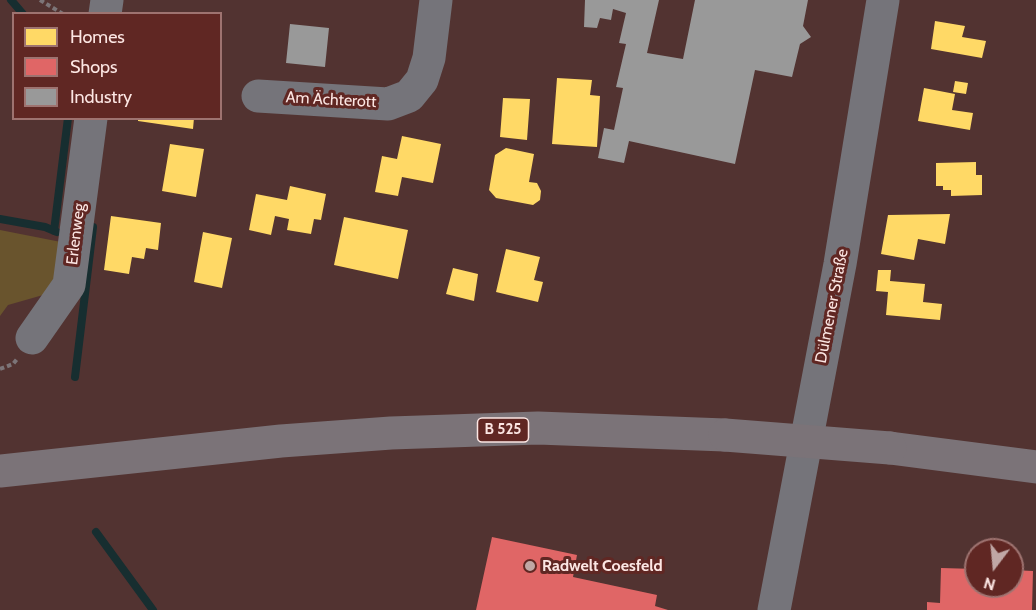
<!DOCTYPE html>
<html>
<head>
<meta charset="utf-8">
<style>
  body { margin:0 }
  #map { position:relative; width:1036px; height:610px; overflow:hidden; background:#523331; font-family:Cabin,sans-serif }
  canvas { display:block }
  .legend { position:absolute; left:12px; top:12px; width:210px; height:108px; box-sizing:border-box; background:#602723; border:2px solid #9e7370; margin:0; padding:8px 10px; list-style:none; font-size:18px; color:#fce6e3 }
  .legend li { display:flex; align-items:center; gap:12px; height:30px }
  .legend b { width:30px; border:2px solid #9e7370 }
  .north { position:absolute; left:964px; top:538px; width:60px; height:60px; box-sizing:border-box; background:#602723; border:2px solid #9e7370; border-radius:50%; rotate:196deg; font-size:16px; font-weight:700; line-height:24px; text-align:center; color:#fce6e3 }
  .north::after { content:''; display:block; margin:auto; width:21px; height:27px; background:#c0a7a5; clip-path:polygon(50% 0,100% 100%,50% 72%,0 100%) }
</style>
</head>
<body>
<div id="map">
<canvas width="1036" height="610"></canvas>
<ul class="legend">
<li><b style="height:16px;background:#ffd966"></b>Homes</li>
<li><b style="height:16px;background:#e06666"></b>Shops</li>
<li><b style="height:16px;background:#999"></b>Industry</li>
</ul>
<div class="north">N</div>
</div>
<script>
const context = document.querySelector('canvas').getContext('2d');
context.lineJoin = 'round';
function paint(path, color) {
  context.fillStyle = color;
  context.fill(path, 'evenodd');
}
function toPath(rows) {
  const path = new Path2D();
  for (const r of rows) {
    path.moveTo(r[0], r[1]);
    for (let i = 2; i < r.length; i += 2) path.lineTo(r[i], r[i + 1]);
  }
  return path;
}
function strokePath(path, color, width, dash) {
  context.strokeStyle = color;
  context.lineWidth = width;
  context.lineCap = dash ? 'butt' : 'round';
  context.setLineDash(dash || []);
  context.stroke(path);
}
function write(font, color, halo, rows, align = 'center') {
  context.font = font + ' Cabin,sans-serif';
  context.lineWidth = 6;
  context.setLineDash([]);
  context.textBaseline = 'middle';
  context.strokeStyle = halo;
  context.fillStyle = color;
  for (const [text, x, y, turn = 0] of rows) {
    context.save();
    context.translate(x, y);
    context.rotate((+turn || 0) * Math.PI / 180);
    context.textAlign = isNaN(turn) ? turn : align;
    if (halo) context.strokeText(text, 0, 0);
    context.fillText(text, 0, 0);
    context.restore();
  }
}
paint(toPath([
  [0,230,61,242,58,285,43,295,8,305,0,316]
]), '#69542d');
paint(toPath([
  [935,21,965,26,962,37,986,41,982,58,931,49],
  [557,78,592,80,590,95,600,96,597,147,552,144],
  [955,81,968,83,966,94,953,92],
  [924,88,955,94,952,110,973,113,970,130,918,121],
  [503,98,530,99,527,140,500,137],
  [138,118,194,118,193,129,138,121],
  [402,136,441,144,433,183,402,177,398,196,375,192,382,156,397,159],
  [170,144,204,149,196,197,162,191],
  [506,148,534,154,529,182,537,183,541,191,540,200,533,205,496,198,489,190,495,155],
  [976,162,976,175,982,175,982,195,951,196,951,190,943,190,943,186,936,186,936,163],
  [290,186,326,194,321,220,314,219,311,234,287,230,289,219,275,216,271,235,249,230,256,194,287,200],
  [950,214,945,244,918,239,914,260,881,254,888,215],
  [111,216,161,223,158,250,146,248,144,259,132,257,129,274,104,270],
  [344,217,408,230,398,279,334,265],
  [203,232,232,238,222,288,194,282],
  [506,249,540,257,534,280,543,282,538,302,496,292],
  [453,268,478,274,474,301,446,294],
  [878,270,891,270,890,281,925,284,923,302,942,304,940,320,886,315,888,292,876,291]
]), '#ffd966');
paint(toPath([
  [492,537,577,555,573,577,657,595,655,606,668,610,476,610],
  [941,568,976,569,976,586,1012,586,1012,570,1033,571,1032,610,927,610,927,602,940,603]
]), '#e06666');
paint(toPath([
  [585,0,659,0,647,53,683,59,695,0,808,0,803,26,811,37,800,44,792,77,755,70,735,164,629,141,624,163,598,158,604,128,614,130,623,88,616,87,626,44,619,43,626,13,613,9,611,20,600,18,597,28,584,27],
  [290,24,329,28,325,67,286,63]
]), '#999');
strokePath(toPath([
  [11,0,23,14],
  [0,219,45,227,57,232],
  [54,231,68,118],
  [88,269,93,227],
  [75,377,88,269,86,265],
  [96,532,153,610]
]), '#172e30', 8);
strokePath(toPath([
  [40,0,63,14],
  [0,369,13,364,17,359]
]), '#7c7578', 4, [4.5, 3]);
strokePath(toPath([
  [105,14,107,0],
  [258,96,388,104,409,96,422,80,429,58,436,0],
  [32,338,69,285,91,118],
  [774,610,840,264,883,0]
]), '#75747a', 33);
strokePath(toPath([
  [890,448,1036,467],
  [0,471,281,441,391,433,538,428,725,435]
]), '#7b7378', 33);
strokePath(toPath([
  [725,435,890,448]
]), '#7b7378', 33);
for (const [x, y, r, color] of [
  [530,566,6,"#c0a7a5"]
]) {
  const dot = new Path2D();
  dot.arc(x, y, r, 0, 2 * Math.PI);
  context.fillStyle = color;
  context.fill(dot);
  strokePath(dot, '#602723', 2);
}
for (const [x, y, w] of [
  [503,430,51]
]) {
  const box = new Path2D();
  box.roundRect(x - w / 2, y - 12, w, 24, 4.5);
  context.fillStyle = '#602723';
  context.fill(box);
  strokePath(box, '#fce6e3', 1.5);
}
write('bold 15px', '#fce6e3', null, [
  ["B 525",503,430]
]);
write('16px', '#fce6e3', '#602723', [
  ["Am Ächterott",331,100,3],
  ["Erlenweg",76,234,-83],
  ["Dülmener Straße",832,306,-79]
]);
write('bold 16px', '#fce6e3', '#602723', [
  ["Radwelt Coesfeld",542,566]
], 'left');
</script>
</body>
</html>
